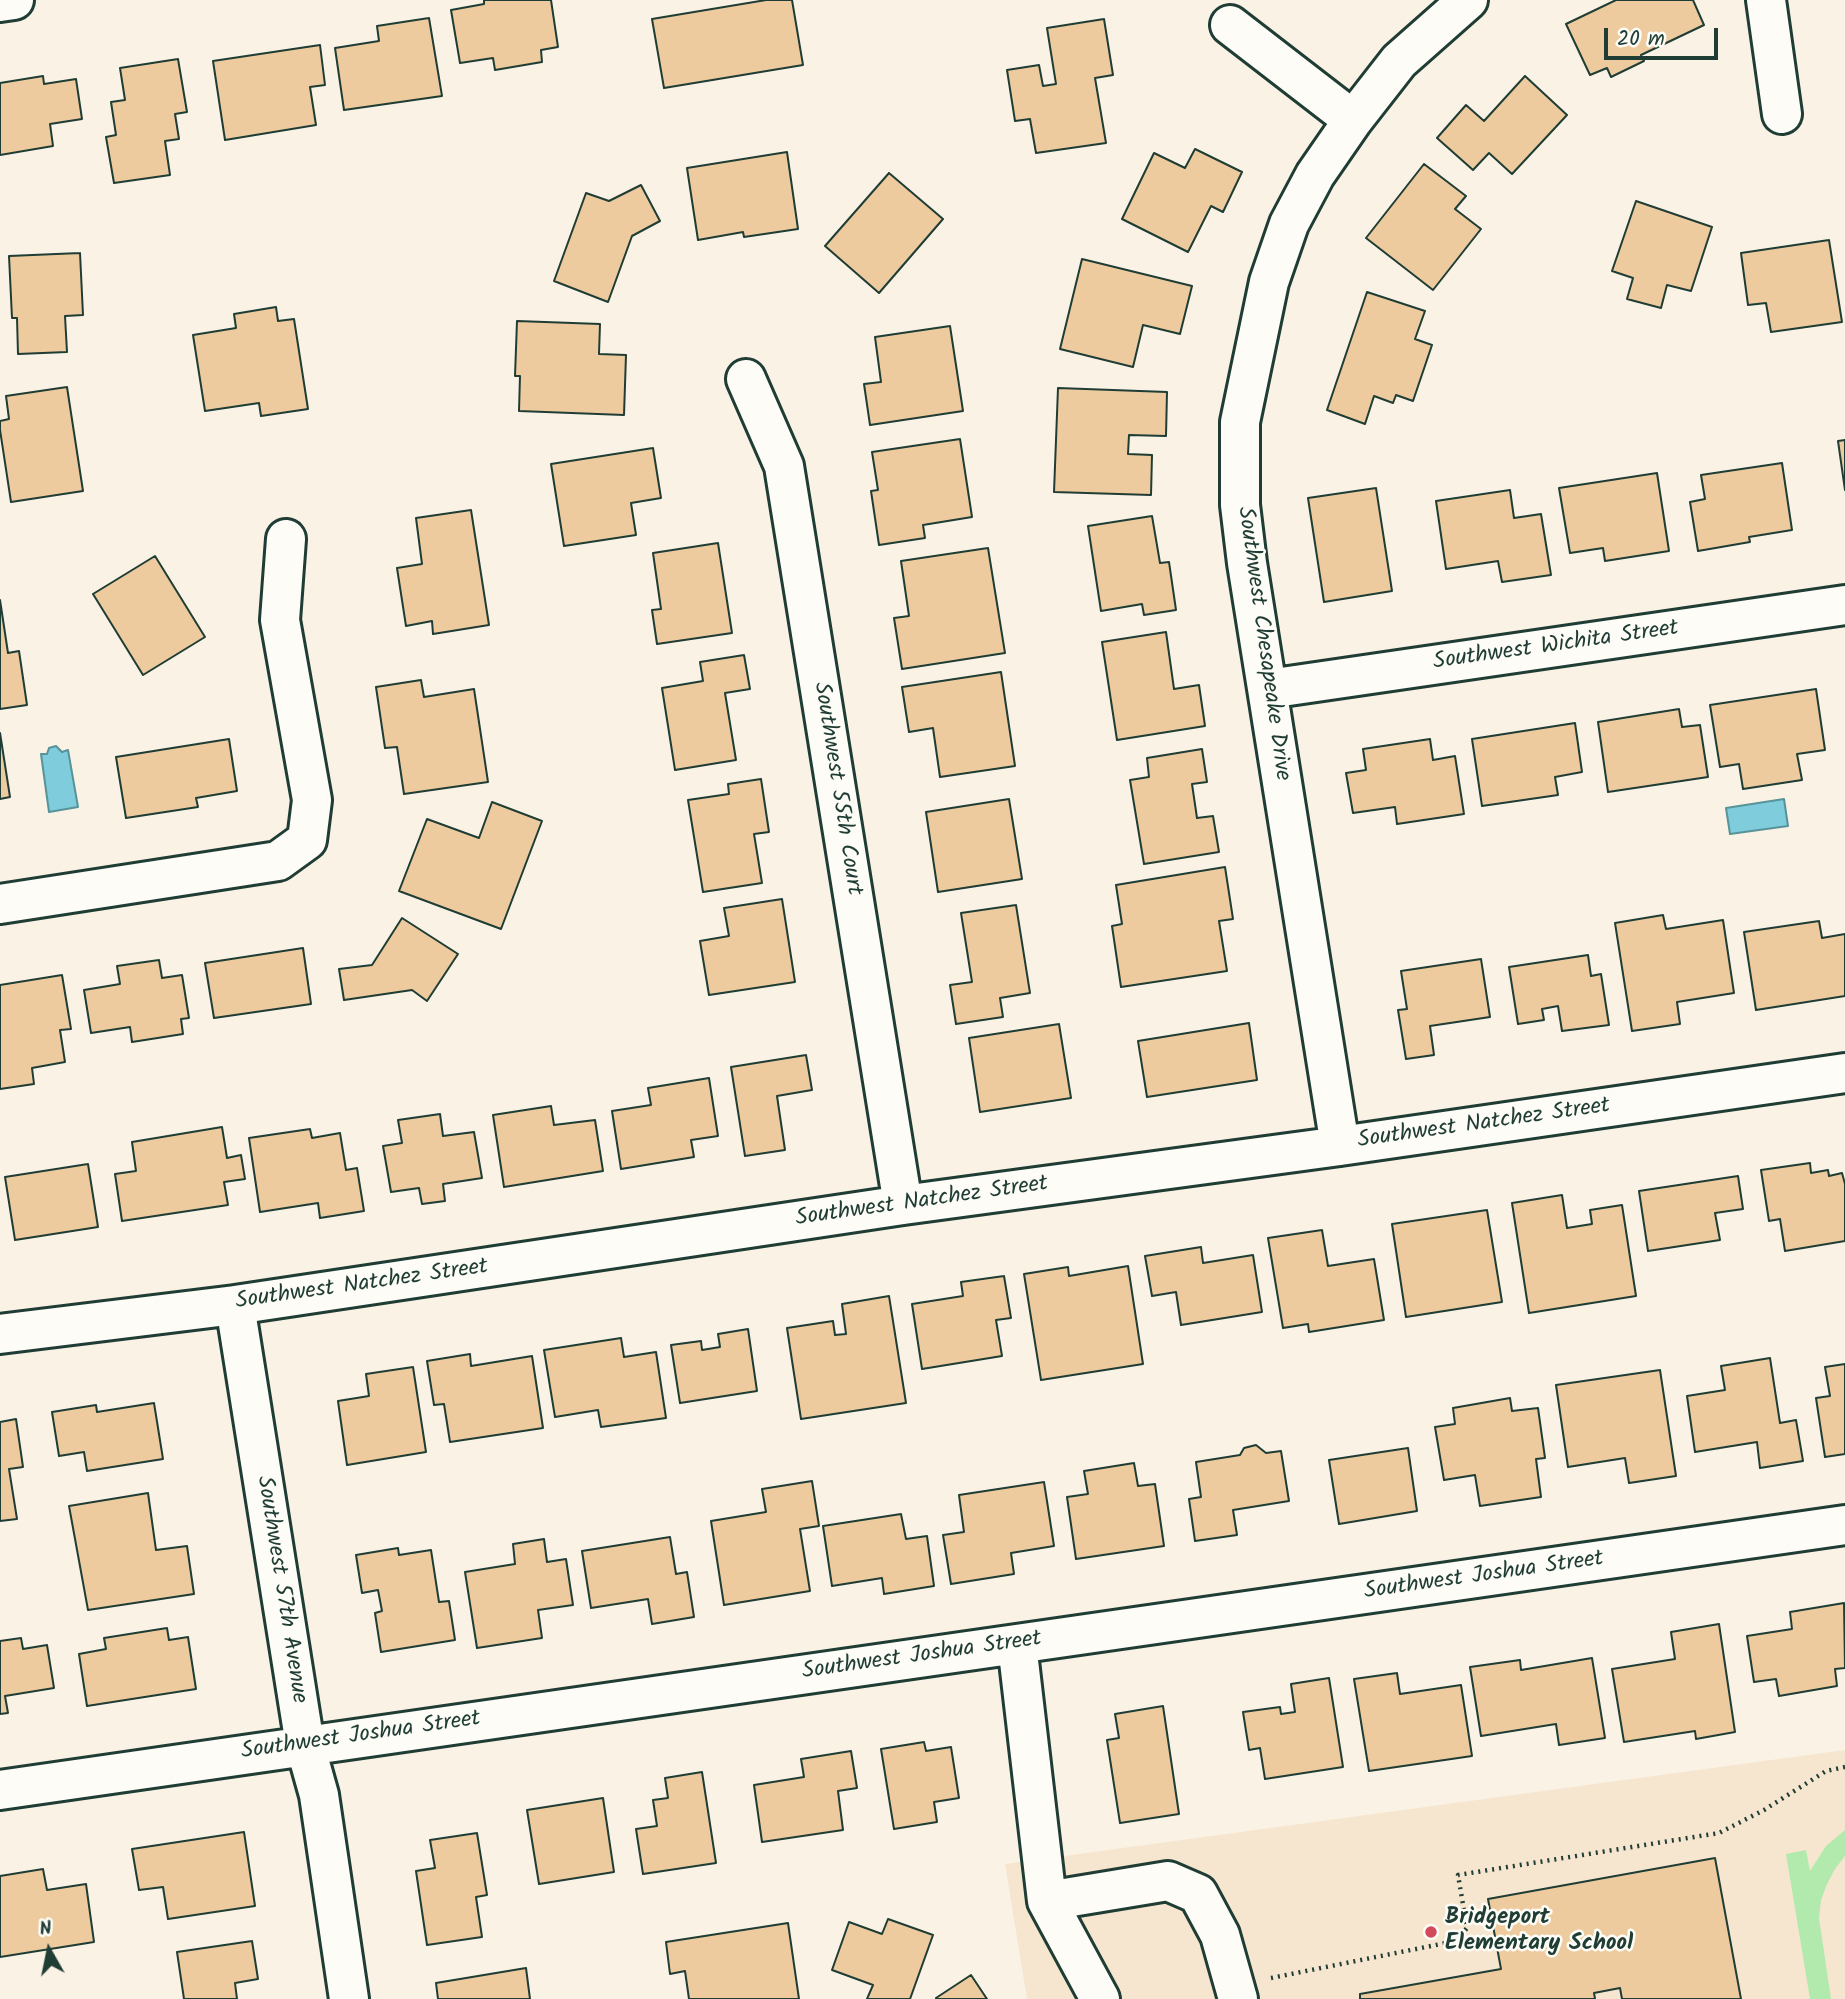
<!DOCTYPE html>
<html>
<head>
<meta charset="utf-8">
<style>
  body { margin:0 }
  #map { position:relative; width:1845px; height:1999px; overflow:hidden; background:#faf2e5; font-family:Kalam,sans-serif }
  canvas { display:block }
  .north { position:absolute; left:14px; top:1915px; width:70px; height:70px; -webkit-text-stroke:5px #fdfcf7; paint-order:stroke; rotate:351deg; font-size:19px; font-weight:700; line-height:28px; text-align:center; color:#1f3d34 }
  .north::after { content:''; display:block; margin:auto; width:24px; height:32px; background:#1f3d34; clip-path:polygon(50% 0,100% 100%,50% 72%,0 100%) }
  .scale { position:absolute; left:1604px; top:28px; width:114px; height:32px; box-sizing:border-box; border:4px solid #1f3d34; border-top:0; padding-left:9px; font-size:21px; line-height:24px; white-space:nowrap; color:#1f3d34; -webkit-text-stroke:5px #fdfcf7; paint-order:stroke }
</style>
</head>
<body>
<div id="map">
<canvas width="1845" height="1999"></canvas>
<div class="north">N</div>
<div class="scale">20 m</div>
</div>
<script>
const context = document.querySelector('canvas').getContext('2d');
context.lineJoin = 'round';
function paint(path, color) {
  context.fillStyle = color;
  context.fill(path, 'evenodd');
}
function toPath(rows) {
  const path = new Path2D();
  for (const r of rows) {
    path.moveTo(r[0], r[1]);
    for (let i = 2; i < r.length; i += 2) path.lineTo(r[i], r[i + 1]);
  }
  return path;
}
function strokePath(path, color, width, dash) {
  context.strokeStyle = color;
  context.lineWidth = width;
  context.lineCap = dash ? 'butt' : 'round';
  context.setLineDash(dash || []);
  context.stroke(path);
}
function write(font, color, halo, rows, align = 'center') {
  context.font = font + ' Kalam,sans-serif';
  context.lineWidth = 5;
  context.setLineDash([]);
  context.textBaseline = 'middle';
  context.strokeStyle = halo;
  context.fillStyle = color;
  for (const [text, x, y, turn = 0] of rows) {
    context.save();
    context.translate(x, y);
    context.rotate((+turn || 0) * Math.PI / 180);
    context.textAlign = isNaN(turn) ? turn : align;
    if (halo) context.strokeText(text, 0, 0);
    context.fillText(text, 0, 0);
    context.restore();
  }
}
paint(toPath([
  [1845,1750,1845,1999,1027,1999,1005,1864]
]), '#f6e6d0');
paint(toPath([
  [1845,1830,1845,1856,1835,1869,1827,1884,1821,1900,1819,1918,1831,1999,1810,1999,1786,1854,1806,1850,1810,1871,1826,1846]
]), '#b2eaae');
const water = toPath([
  [56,746,62,752,68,750,78,807,49,812,41,754,47,754,49,748,56,746],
  [1784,799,1788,826,1730,834,1726,808,1784,799]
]);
paint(water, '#7eccdc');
strokePath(water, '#589399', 2);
const building = toPath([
  [484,0,551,0,558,47,541,50,542,62,495,70,493,58,460,63,451,10,484,4,484,0],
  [766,0,792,0,803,65,664,88,652,19,766,0],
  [1616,0,1693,0,1704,25,1641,55,1644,61,1611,77,1607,68,1590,75,1566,24,1616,0],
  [429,18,442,96,344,110,335,48,379,41,377,26,429,18],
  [1104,19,1113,75,1095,78,1106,143,1036,153,1030,119,1015,121,1007,70,1039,65,1043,86,1056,84,1047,28,1104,19],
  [320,45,325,85,310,87,316,125,225,140,213,61,320,45],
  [178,59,187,112,175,114,179,139,165,141,170,175,114,183,106,137,116,135,111,102,125,100,120,68,178,59],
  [43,76,44,84,76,79,82,119,50,124,53,146,0,155,0,83,43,76],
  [1525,76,1567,115,1512,174,1489,153,1473,170,1437,138,1466,105,1484,121,1525,76],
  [1195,149,1242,172,1223,212,1211,206,1188,252,1122,219,1154,153,1185,168,1195,149],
  [787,152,798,229,744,237,743,232,698,240,687,168,787,152],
  [1424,164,1466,196,1455,209,1481,229,1433,290,1366,238,1424,164],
  [889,173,943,219,879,293,825,246,889,173],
  [641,185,660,221,632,236,608,302,554,281,586,193,609,201,641,185],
  [1636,201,1712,227,1691,291,1667,285,1661,308,1627,299,1633,278,1612,271,1636,201],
  [1829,240,1842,322,1771,332,1766,303,1748,305,1741,253,1829,240],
  [80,253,83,315,65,316,67,352,18,354,17,318,12,318,9,256,80,253],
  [1082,259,1192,286,1180,334,1143,325,1133,367,1060,349,1082,259],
  [1367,292,1425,311,1415,339,1432,345,1413,401,1396,395,1393,403,1374,396,1365,424,1327,410,1367,292],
  [276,307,278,321,294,319,308,409,261,416,259,403,205,411,193,335,236,328,234,314,276,307],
  [517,321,600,324,599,354,626,355,624,415,519,411,520,376,515,376,517,321],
  [950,326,963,411,870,425,864,384,881,382,875,337,950,326],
  [67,387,83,491,11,502,0,430,0,421,9,419,6,396,67,387],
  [1058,388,1167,392,1166,436,1129,435,1128,454,1152,455,1151,495,1054,492,1058,388],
  [960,439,972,517,923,525,925,538,879,545,871,491,878,490,872,452,960,439],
  [1845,440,1845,490,1838,441,1845,440],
  [653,448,661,498,631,503,636,535,564,546,551,464,653,448],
  [1782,463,1792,530,1749,537,1750,542,1698,551,1690,502,1705,499,1701,475,1782,463],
  [1657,473,1669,551,1605,561,1603,548,1570,553,1559,488,1657,473],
  [1376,488,1392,591,1324,602,1308,498,1376,488],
  [1510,490,1514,518,1541,514,1551,575,1502,582,1498,561,1446,569,1436,501,1510,490],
  [471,510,489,625,433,634,432,621,406,626,397,568,422,564,416,518,471,510],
  [1152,516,1160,563,1169,562,1176,610,1144,615,1142,604,1101,611,1088,526,1152,516],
  [718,543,732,633,657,644,652,610,661,609,653,553,718,543],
  [988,548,1005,653,902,669,894,618,909,616,901,561,988,548],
  [155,556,205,637,143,675,93,594,155,556],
  [0,600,8,653,19,651,27,705,0,709,0,600],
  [1166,632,1174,689,1199,685,1205,726,1117,740,1102,642,1166,632],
  [744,655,750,689,725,693,736,760,675,770,662,688,703,681,700,662,744,655],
  [1001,672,1015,766,940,777,933,728,909,732,902,687,1001,672],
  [421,680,424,697,474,689,488,782,404,794,397,747,385,748,376,687,421,680],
  [1816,689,1825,750,1797,754,1802,780,1743,789,1739,764,1720,767,1710,705,1816,689],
  [1679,709,1682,727,1700,725,1708,777,1608,792,1598,722,1679,709],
  [1575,723,1582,772,1555,777,1558,795,1482,806,1472,739,1575,723],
  [0,733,10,797,0,799,0,733],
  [229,739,237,791,196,798,198,807,126,818,116,757,229,739],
  [1430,739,1433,760,1455,756,1464,814,1397,824,1395,807,1353,813,1346,773,1366,770,1363,749,1430,739],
  [1202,749,1207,782,1192,784,1197,818,1213,816,1219,852,1144,864,1130,780,1149,777,1147,758,1202,749],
  [761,779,769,832,754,834,762,883,703,892,688,800,729,794,728,784,761,779],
  [1009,799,1022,879,938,892,926,812,1009,799],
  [492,802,542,821,501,929,399,891,427,819,479,838,492,802],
  [1225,867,1233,919,1219,921,1227,971,1121,987,1112,926,1122,924,1116,885,1225,867],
  [782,899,795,982,709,995,700,941,729,936,724,908,782,899],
  [1016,905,1030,993,1000,998,1003,1017,956,1024,950,985,972,982,961,913,1016,905],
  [1663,915,1666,929,1723,920,1734,993,1677,1002,1680,1024,1632,1031,1615,923,1663,915],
  [402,918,458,954,427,1001,412,990,344,1000,339,969,372,965,402,918],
  [1819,921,1822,938,1845,934,1845,996,1756,1010,1744,932,1819,921],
  [303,948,311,1004,214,1018,205,963,303,948],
  [1588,955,1591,976,1601,974,1609,1025,1562,1031,1558,1006,1542,1009,1544,1020,1518,1024,1509,967,1588,955],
  [1481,959,1490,1017,1430,1026,1434,1055,1406,1059,1398,1010,1407,1009,1401,971,1481,959],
  [159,960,162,978,182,975,189,1018,181,1019,183,1034,132,1042,130,1027,91,1033,84,990,120,984,117,966,159,960],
  [62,975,71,1029,60,1030,65,1062,32,1068,34,1084,0,1089,0,985,62,975],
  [1249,1023,1257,1080,1147,1097,1138,1041,1249,1023],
  [1059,1024,1071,1098,980,1112,969,1038,1059,1024],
  [806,1055,812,1090,777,1096,785,1150,745,1156,731,1067,806,1055],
  [709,1078,718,1136,691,1140,694,1157,621,1169,612,1111,651,1105,648,1088,709,1078],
  [551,1106,554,1125,595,1120,603,1171,504,1187,493,1115,551,1106],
  [440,1114,443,1136,474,1132,482,1178,443,1184,445,1201,422,1204,419,1188,391,1192,383,1146,402,1143,398,1120,440,1114],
  [222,1127,227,1158,241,1155,245,1179,224,1182,228,1205,122,1221,115,1174,136,1171,132,1142,222,1127],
  [310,1129,312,1138,340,1133,346,1170,357,1168,364,1211,320,1218,318,1203,260,1212,249,1138,310,1129],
  [1810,1163,1811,1173,1828,1170,1829,1176,1842,1173,1845,1184,1845,1241,1785,1251,1780,1219,1769,1221,1761,1170,1810,1163],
  [88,1164,98,1227,15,1240,5,1177,88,1164],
  [1738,1176,1743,1209,1715,1213,1720,1240,1648,1251,1639,1191,1738,1176],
  [1562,1195,1567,1228,1592,1224,1590,1210,1622,1205,1636,1296,1529,1313,1512,1203,1562,1195],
  [1487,1210,1502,1302,1406,1317,1392,1224,1487,1210],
  [1322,1230,1328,1266,1374,1259,1384,1320,1309,1332,1308,1324,1283,1328,1268,1238,1322,1230],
  [1201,1247,1203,1263,1253,1255,1262,1312,1181,1325,1176,1292,1152,1296,1145,1256,1201,1247],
  [1128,1266,1143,1364,1041,1380,1024,1274,1068,1267,1069,1276,1128,1266],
  [1004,1276,1011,1318,996,1320,1002,1356,922,1369,912,1304,963,1296,961,1282,1004,1276],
  [889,1296,906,1403,801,1419,787,1328,833,1321,835,1335,846,1334,842,1304,889,1296],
  [748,1329,757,1391,680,1403,671,1345,701,1341,702,1350,720,1347,718,1334,748,1329],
  [621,1338,624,1357,656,1352,666,1418,601,1427,598,1410,555,1417,544,1350,621,1338],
  [470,1354,471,1366,532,1356,543,1428,450,1442,444,1404,434,1405,427,1361,470,1354],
  [1770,1358,1780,1423,1796,1420,1803,1461,1760,1468,1757,1442,1695,1452,1687,1396,1725,1390,1721,1366,1770,1358],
  [1845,1364,1845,1454,1825,1457,1816,1398,1830,1396,1825,1367,1845,1364],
  [413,1367,426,1452,347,1465,338,1401,369,1396,366,1374,413,1367],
  [1660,1370,1676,1476,1629,1483,1625,1458,1568,1467,1556,1385,1660,1370],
  [1510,1398,1512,1411,1538,1408,1545,1458,1536,1459,1541,1497,1480,1506,1475,1475,1444,1480,1435,1427,1455,1424,1453,1408,1510,1398],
  [154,1403,163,1459,87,1471,84,1452,59,1456,52,1412,96,1405,97,1412,154,1403],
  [16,1419,23,1467,9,1469,17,1519,0,1521,0,1422,16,1419],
  [1256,1445,1266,1453,1281,1451,1289,1501,1233,1510,1237,1535,1195,1541,1189,1499,1201,1497,1196,1462,1240,1455,1244,1448,1256,1445],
  [1408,1448,1417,1511,1339,1524,1329,1460,1408,1448],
  [1134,1463,1138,1486,1155,1484,1164,1546,1076,1559,1067,1497,1088,1494,1084,1471,1134,1463],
  [812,1481,819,1526,800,1529,810,1591,724,1605,711,1521,766,1512,762,1489,812,1481],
  [1044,1482,1054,1546,1011,1553,1014,1574,951,1584,943,1535,964,1532,959,1495,1044,1482],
  [148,1493,156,1550,187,1546,194,1594,88,1610,69,1506,148,1493],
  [901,1514,906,1539,927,1536,934,1586,884,1594,882,1578,832,1586,823,1526,901,1514],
  [670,1537,676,1574,687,1572,694,1617,652,1624,648,1599,591,1608,582,1551,670,1537],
  [544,1539,547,1562,566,1559,573,1605,538,1610,542,1638,477,1648,465,1572,515,1564,513,1544,544,1539],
  [398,1548,399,1555,431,1550,439,1602,449,1601,455,1640,381,1652,375,1613,382,1611,378,1590,362,1593,356,1555,398,1548],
  [1844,1603,1845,1668,1835,1669,1837,1686,1779,1696,1776,1679,1754,1682,1747,1636,1792,1629,1790,1612,1844,1603],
  [1719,1624,1735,1732,1696,1739,1695,1731,1624,1742,1612,1669,1675,1659,1671,1632,1719,1624],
  [167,1628,169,1640,188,1637,196,1689,87,1706,79,1654,106,1649,104,1638,167,1628],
  [21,1638,23,1649,47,1645,54,1688,5,1696,8,1713,0,1714,0,1641,21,1638],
  [1592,1658,1605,1738,1559,1745,1556,1724,1481,1736,1470,1667,1520,1660,1521,1670,1592,1658],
  [1397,1673,1400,1694,1461,1685,1472,1756,1369,1771,1354,1679,1397,1673],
  [1329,1678,1343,1767,1265,1779,1260,1748,1249,1750,1243,1712,1280,1707,1281,1714,1295,1712,1291,1684,1329,1678],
  [1163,1706,1179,1814,1120,1823,1107,1740,1119,1738,1115,1714,1163,1706],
  [924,1742,926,1751,951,1747,959,1798,934,1802,937,1822,894,1829,881,1749,924,1742],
  [851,1751,857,1788,838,1791,843,1830,762,1842,754,1785,804,1777,801,1759,851,1751],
  [702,1772,716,1863,643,1874,636,1829,657,1826,653,1800,668,1798,665,1778,702,1772],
  [603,1798,614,1872,539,1884,527,1810,603,1798],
  [244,1832,255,1906,168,1919,163,1887,139,1890,132,1849,244,1832],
  [477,1833,487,1895,476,1897,482,1937,427,1945,416,1871,435,1868,430,1840,477,1833],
  [1715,1858,1741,1999,1622,1999,1620,1988,1594,1993,1595,1999,1360,1999,1360,1994,1501,1969,1488,1899,1715,1858],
  [43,1869,47,1890,86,1884,94,1942,0,1957,0,1876,43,1869],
  [888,1919,933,1935,910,1999,867,1999,873,1985,832,1970,849,1922,882,1934,888,1919],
  [788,1923,799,1999,689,1999,685,1971,670,1974,666,1942,788,1923],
  [252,1941,258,1979,235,1983,237,1999,184,1999,177,1952,252,1941],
  [526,1968,530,1999,438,1999,436,1983,526,1968],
  [971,1975,987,1999,936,1999,936,1998,971,1975]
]);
paint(building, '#eecb9f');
strokePath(building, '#1f3d34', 2);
const minor = toPath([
  [1766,0,1782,114],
  [0,2,14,0],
  [1230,25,1353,120],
  [746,379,784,466,903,1205],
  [1268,689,1845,605],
  [0,904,278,861,307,840,312,800,280,620,286,539],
  [1340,1146,1247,563,1240,505,1240,422,1269,282,1289,224,1315,175,1353,120,1399,61,1468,0],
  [235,1305,305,1745,319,1795,349,1999],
  [0,1334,235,1305,903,1205,1340,1146,1845,1073],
  [1017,1644,1047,1901,1100,1999],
  [0,1790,1845,1525],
  [1047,1901,1168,1881,1198,1894,1220,1935,1238,1999]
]);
strokePath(minor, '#1f3d34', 44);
strokePath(toPath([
  [1271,1978,1456,1941,1467,1928,1458,1875,1719,1833,1764,1810,1826,1771,1845,1767]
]), '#1f3d34', 4.5, [2, 5]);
strokePath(minor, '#fdfcf7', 38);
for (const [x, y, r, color] of [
  [1431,1932,7,"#d1495b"]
]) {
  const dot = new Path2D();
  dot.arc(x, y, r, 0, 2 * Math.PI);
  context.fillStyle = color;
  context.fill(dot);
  strokePath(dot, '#fdfcf7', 2.5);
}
write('23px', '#1f3d34', '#fdfcf7', [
  ["Southwest Chesapeake Drive",1262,644,82],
  ["Southwest Wichita Street",1556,647,-8],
  ["Southwest 55th Court",836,789,81],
  ["Southwest Natchez Street",1484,1125,-8],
  ["Southwest Natchez Street",922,1203,-8],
  ["Southwest Natchez Street",362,1286,-8],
  ["Southwest Joshua Street",1484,1577,-8],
  ["Southwest 57th Avenue",280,1590,81],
  ["Southwest Joshua Street",922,1657,-8],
  ["Southwest Joshua Street",361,1737,-8]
]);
write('bold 23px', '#1f3d34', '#fdfcf7', [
  ["Bridgeport",1445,1919],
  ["Elementary School",1445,1945]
], 'left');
</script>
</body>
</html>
